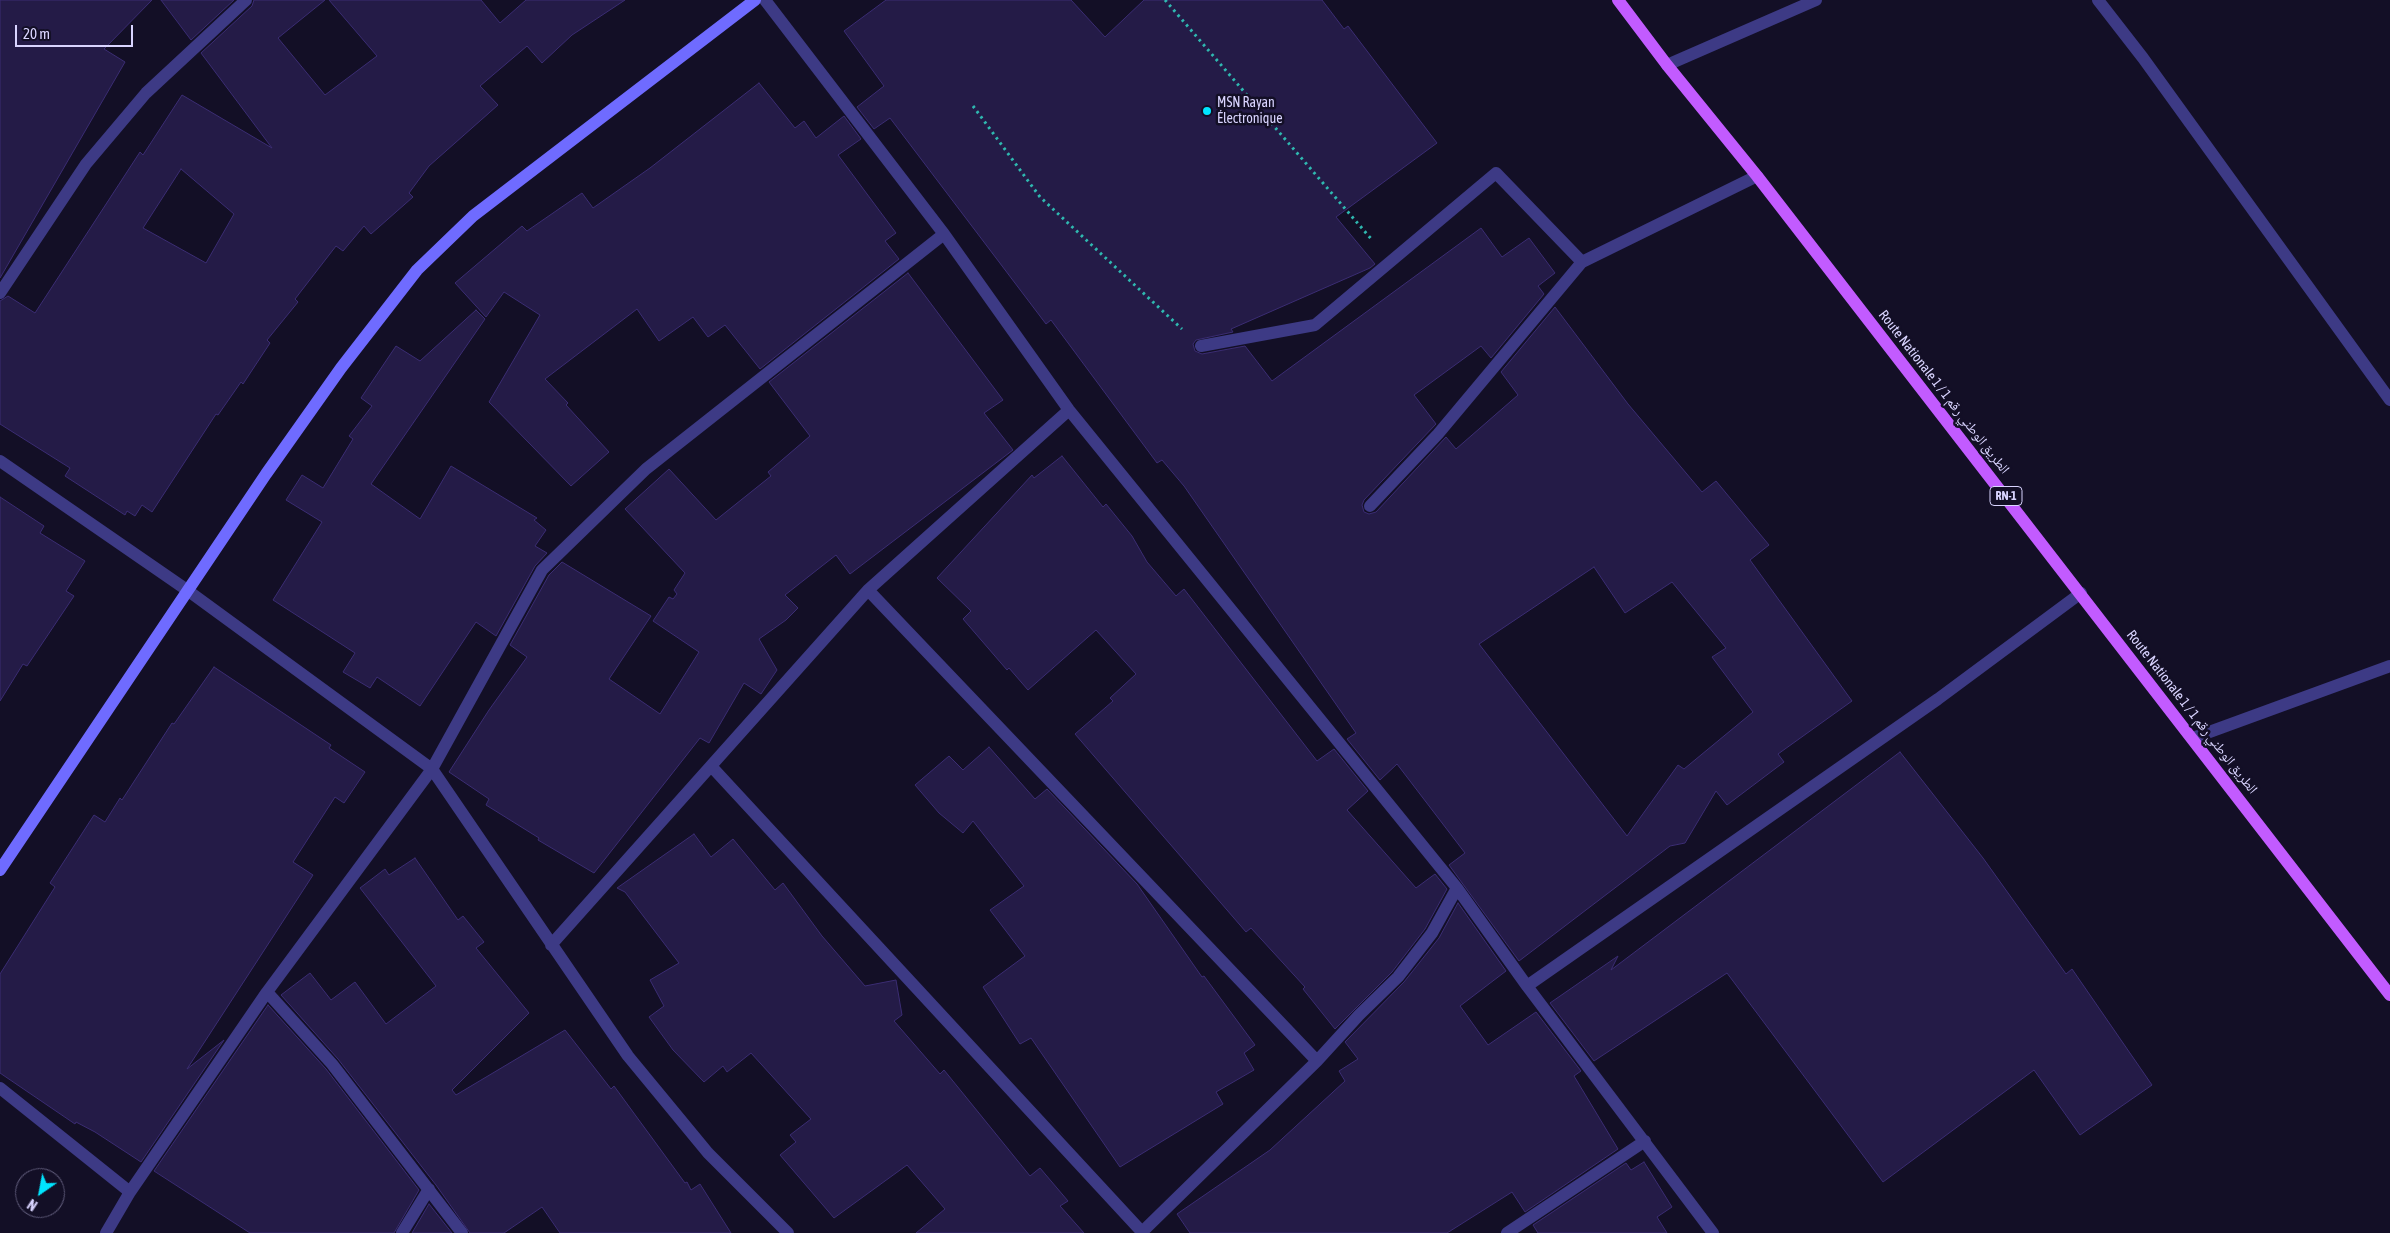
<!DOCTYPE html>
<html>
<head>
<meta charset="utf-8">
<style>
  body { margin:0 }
  #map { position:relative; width:2390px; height:1233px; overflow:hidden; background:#130f26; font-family:"Asap Condensed",sans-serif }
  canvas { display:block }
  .north { position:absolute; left:15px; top:1168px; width:50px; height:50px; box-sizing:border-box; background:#130f26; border:1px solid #625e7d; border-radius:50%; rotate:213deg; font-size:14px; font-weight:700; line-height:20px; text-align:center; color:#d9d4ff }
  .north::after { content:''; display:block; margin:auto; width:18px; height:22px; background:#00e5ff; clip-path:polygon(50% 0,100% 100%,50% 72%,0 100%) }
  .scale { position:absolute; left:15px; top:25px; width:118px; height:22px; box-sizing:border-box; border:2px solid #d9d4ff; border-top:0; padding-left:6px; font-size:15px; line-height:18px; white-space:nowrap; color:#d9d4ff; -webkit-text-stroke:4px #130f26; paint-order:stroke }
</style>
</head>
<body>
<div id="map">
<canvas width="2390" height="1233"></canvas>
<div class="north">N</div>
<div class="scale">20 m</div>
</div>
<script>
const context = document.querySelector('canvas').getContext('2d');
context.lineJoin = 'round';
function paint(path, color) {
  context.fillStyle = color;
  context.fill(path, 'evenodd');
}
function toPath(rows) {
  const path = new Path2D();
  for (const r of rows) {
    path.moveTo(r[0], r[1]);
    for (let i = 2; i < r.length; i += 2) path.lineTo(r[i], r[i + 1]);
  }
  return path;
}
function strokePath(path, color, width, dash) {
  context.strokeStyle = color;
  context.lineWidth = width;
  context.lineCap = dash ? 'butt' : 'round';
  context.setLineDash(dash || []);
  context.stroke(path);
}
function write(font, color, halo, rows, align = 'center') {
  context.font = font + ' "Asap Condensed","Noto Naskh Arabic",sans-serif';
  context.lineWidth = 5;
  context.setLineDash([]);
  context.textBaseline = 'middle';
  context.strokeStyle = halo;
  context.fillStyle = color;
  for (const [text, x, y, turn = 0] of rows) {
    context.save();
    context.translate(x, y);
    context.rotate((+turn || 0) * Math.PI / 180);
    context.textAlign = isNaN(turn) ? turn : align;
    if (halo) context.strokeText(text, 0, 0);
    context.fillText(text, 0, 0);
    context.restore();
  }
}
const building = toPath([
  [0,0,152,0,104,49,125,62,0,278,0,0],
  [161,0,234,0,191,40,161,0],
  [254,0,325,0,278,38,325,95,377,56,329,0,481,0,500,23,526,0,625,0,572,35,542,63,527,46,480,86,498,105,429,166,409,193,413,197,371,234,364,226,343,251,336,246,295,299,298,302,267,340,270,343,243,384,241,382,218,415,216,414,152,512,142,505,135,516,127,511,125,515,65,476,70,468,0,424,0,301,8,296,35,313,140,152,143,155,182,95,272,148,201,53,252,6,254,0],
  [181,169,234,214,206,263,143,228,181,169],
  [886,0,1071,0,1105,37,1144,0,1322,0,1344,29,1348,26,1437,143,1336,217,1375,264,1370,268,1231,329,1233,332,1196,340,1193,344,1195,351,1202,354,1245,346,1272,381,1481,228,1502,257,1529,238,1555,273,1538,286,1544,294,1491,358,1481,346,1414,395,1436,424,1364,500,1362,505,1364,512,1369,514,1376,512,1446,437,1456,449,1518,395,1501,372,1555,307,1628,404,1702,492,1716,481,1769,545,1750,560,1852,701,1778,754,1784,762,1727,805,1716,791,1685,843,1670,846,1519,961,1449,865,1465,853,1397,764,1380,780,1347,739,1356,733,1184,486,1162,460,1157,463,1051,320,1046,324,890,118,874,129,857,107,884,86,844,31,886,0],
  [1594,567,1625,613,1672,582,1726,648,1712,657,1753,712,1684,769,1678,765,1627,836,1479,644,1594,567],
  [759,83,795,128,804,121,816,138,844,116,861,139,838,155,896,233,885,241,899,259,760,369,725,325,708,337,693,317,659,341,637,309,545,379,568,403,566,405,609,452,571,486,489,402,540,315,504,292,486,317,455,283,522,226,527,231,582,193,593,208,650,168,759,83],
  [908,273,1003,400,984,413,1013,450,850,574,836,555,785,595,798,608,786,620,759,639,777,670,761,694,744,683,709,743,700,738,594,873,538,840,539,838,486,805,489,799,449,772,489,710,527,657,510,645,549,575,562,562,651,616,609,679,660,714,699,652,653,621,669,597,673,599,677,594,674,590,685,573,625,509,669,469,716,520,771,476,768,472,810,436,769,382,908,273],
  [476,310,485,319,371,484,420,519,451,466,537,518,534,520,546,530,535,546,547,553,535,566,496,636,476,622,420,706,377,677,370,688,343,672,355,653,273,600,322,522,286,500,302,475,323,488,353,439,349,436,372,406,361,398,396,346,420,361,476,310],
  [1062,456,1103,507,1106,504,1132,536,1147,562,1176,596,1184,589,1317,761,1334,749,1368,791,1347,810,1416,888,1435,874,1447,889,1425,929,1392,972,1335,1029,1303,989,1305,987,1251,928,1246,932,1075,734,1113,701,1110,698,1136,674,1096,630,1028,690,1009,668,1007,670,963,619,971,611,937,578,1032,475,1034,478,1062,456],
  [0,497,44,526,40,533,85,561,66,591,74,596,27,666,23,664,0,701,0,497],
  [214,667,331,745,329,748,365,772,344,803,335,797,293,862,313,875,187,1069,224,1040,141,1162,95,1132,76,1122,75,1124,0,1073,0,974,55,887,50,883,94,815,105,822,120,798,122,800,172,723,174,724,214,667],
  [989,747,1035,799,1047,789,1137,884,1202,977,1204,976,1255,1045,1244,1053,1254,1070,1216,1092,1223,1104,1120,1167,1031,1038,1020,1044,983,987,1025,956,990,910,1024,886,973,821,963,833,939,813,915,785,949,756,963,770,989,747],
  [1900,752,1983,858,2066,974,2072,969,2152,1085,2080,1135,2034,1070,1883,1182,1727,973,1594,1061,1550,1003,1618,956,1611,970,1900,752],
  [694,834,711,857,733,839,775,890,783,883,822,936,865,986,896,980,902,1015,894,1021,940,1074,944,1070,1030,1176,1040,1168,1068,1201,1060,1206,1084,1233,916,1233,945,1209,907,1165,834,1218,780,1155,796,1142,790,1135,811,1119,751,1053,727,1072,723,1066,704,1082,673,1050,649,1017,664,1006,650,980,679,963,625,892,617,888,694,834],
  [415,858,458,920,463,916,484,942,476,948,529,1013,452,1090,456,1095,565,1030,611,1089,614,1086,685,1183,687,1182,691,1190,700,1184,731,1233,560,1233,542,1207,504,1233,470,1233,436,1185,338,1059,281,995,310,973,331,1000,355,982,386,1024,436,986,360,888,385,869,389,875,415,858],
  [1458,903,1506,971,1460,1006,1488,1045,1536,1012,1581,1071,1574,1076,1618,1149,1525,1212,1512,1192,1447,1233,1190,1233,1177,1214,1270,1150,1345,1081,1339,1071,1358,1059,1345,1042,1404,982,1439,938,1458,903],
  [268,1005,326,1069,419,1190,394,1233,250,1233,154,1171,268,1005],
  [1644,1162,1672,1207,1657,1217,1667,1233,1538,1233,1533,1225,1626,1163,1631,1170,1644,1162],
  [429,1204,452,1233,412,1233,429,1204]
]);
paint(building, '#241b47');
strokePath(building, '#3b2d73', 1);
strokePath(toPath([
  [1165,0,1373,241],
  [973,106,1040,197,1182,329]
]), '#2fb8b0', 3, [2.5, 4]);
strokePath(toPath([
  [2098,0,2143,58,2390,400],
  [1667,65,1816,0],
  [1201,346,1315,325,1496,173,1582,262,1757,176],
  [1370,506,1438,434,1582,262],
  [2193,738,2390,666]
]), '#3d3a85', 12);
strokePath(toPath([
  [765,0,944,234,1069,410,1457,888,1527,986,1713,1233],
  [0,293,86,164,146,93,246,0],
  [0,461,187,590,432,769,628,1056,708,1153,788,1233],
  [868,590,1317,1061],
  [711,766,1143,1233],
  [551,945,868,590,1069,410],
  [1527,986,1938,699,2081,593],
  [267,992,332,1064,462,1233],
  [0,1088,130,1192],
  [1142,1232,1317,1061,1359,1015,1398,977,1432,933,1457,888],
  [106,1233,130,1192,267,992,432,769,542,570,646,469,944,234],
  [402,1233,429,1189],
  [1507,1233,1645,1141]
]), '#3d3a85', 12);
strokePath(toPath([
  [0,870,266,474,341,368,417,270,473,216,755,0]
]), '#6f6bff', 12);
strokePath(toPath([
  [1618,0,1667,65,1757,176,2390,995]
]), '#c25bff', 12);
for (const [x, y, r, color] of [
  [1207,111,5,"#00e5ff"]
]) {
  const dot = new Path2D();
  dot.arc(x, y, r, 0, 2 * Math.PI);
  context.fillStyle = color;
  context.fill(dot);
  strokePath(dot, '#130f26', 2);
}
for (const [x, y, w] of [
  [2006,496,32]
]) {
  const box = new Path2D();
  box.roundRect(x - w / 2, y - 9.5, w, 19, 4);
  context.fillStyle = '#130f26';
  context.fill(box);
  strokePath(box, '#d9d4ff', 1);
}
write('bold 12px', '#d9d4ff', null, [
  ["RN-1",2006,496]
]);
write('14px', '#d9d4ff', '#130f26', [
  ["MSN Rayan",1217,103],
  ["Électronique",1217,119]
], 'left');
write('14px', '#d9d4ff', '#130f26', [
  ["Route Nationale 1 / الطريق الوطني رقم 1",1944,392,52],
  ["Route Nationale 1 / الطريق الوطني رقم 1",2192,712,52]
]);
</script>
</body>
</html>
